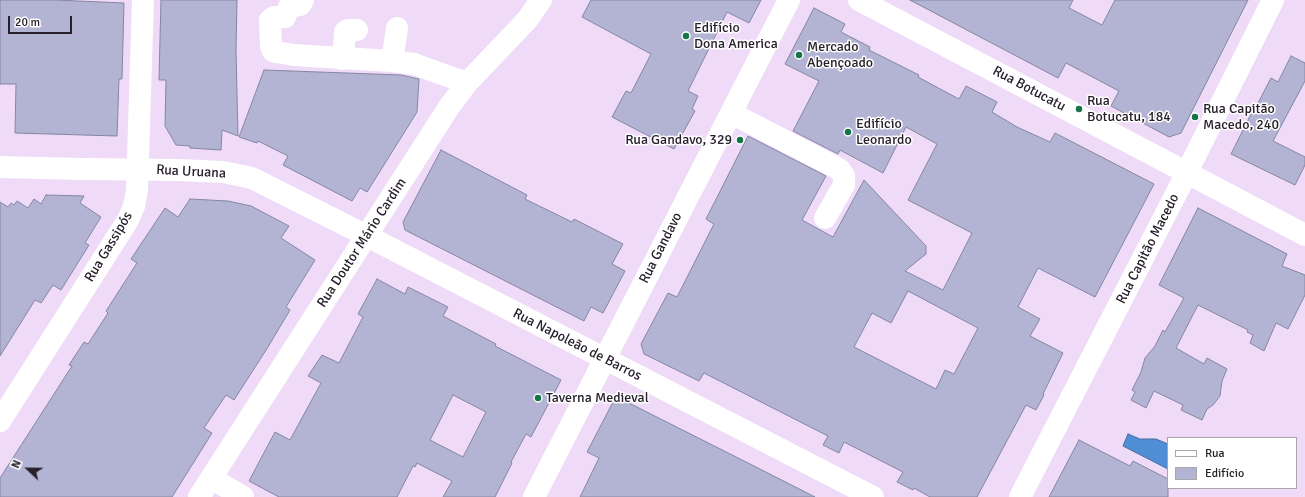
<!DOCTYPE html>
<html>
<head>
<meta charset="utf-8">
<style>
  body { margin:0 }
  #map { position:relative; width:1305px; height:497px; overflow:hidden; background:#efdbf7; font-family:Signika,sans-serif }
  canvas { display:block }
  .legend { position:absolute; left:1167px; top:437px; width:130px; height:52px; box-sizing:border-box; background:#fff; border:1px solid #a9a6aa; margin:0; padding:5px 7px; list-style:none; font-size:12px; color:#27202a }
  .legend li { display:flex; align-items:center; gap:8px; height:20px }
  .legend b { width:20px; border:1px solid #a9a6aa }
  .north { position:absolute; left:8px; top:449px; width:40px; height:40px; -webkit-text-stroke:3px #fff; paint-order:stroke; rotate:292deg; font-size:11px; font-weight:700; line-height:16px; text-align:center; color:#27202a }
  .north::after { content:''; display:block; margin:auto; width:14px; height:18px; background:#27202a; clip-path:polygon(50% 0,100% 100%,50% 72%,0 100%) }
  .scale { position:absolute; left:8px; top:16px; width:64px; height:18px; box-sizing:border-box; border:2px solid #27202a; border-top:0; padding-left:5px; font-size:12px; line-height:14px; white-space:nowrap; color:#27202a; -webkit-text-stroke:3px #fff; paint-order:stroke }
</style>
</head>
<body>
<div id="map">
<canvas width="1305" height="497"></canvas>
<ul class="legend">
<li><b style="height:5px;background:#fff"></b>Rua</li>
<li><b style="height:11px;background:#b3b4d3"></b>Edifício</li>
</ul>
<div class="north">N</div>
<div class="scale">20 m</div>
</div>
<script>
const context = document.querySelector('canvas').getContext('2d');
context.lineJoin = 'round';
function paint(path, color) {
  context.fillStyle = color;
  context.fill(path, 'evenodd');
}
function toPath(rows) {
  const path = new Path2D();
  for (const r of rows) {
    path.moveTo(r[0], r[1]);
    for (let i = 2; i < r.length; i += 2) path.lineTo(r[i], r[i + 1]);
  }
  return path;
}
function strokePath(path, color, width, dash) {
  context.strokeStyle = color;
  context.lineWidth = width;
  context.lineCap = dash ? 'butt' : 'round';
  context.setLineDash(dash || []);
  context.stroke(path);
}
function write(font, color, halo, rows, align = 'center') {
  context.font = font + ' Signika,sans-serif';
  context.lineWidth = 3;
  context.setLineDash([]);
  context.textBaseline = 'middle';
  context.strokeStyle = halo;
  context.fillStyle = color;
  for (const [text, x, y, turn = 0] of rows) {
    context.save();
    context.translate(x, y);
    context.rotate((+turn || 0) * Math.PI / 180);
    context.textAlign = isNaN(turn) ? turn : align;
    if (halo) context.strokeText(text, 0, 0);
    context.fillText(text, 0, 0);
    context.restore();
  }
}
const water = toPath([
  [1128,434,1140,439,1156,439,1168,444,1168,469,1123,446,1128,434]
]);
paint(water, '#508fd6');
strokePath(water, '#446ea2', 1);
const building = toPath([
  [0,0,55,0,124,3,122,79,119,79,117,136,15,133,16,84,0,84,0,0],
  [161,0,237,0,236,50,238,136,222,130,221,150,190,148,190,146,176,145,165,126,166,80,159,80,161,0],
  [591,0,761,0,749,23,727,12,688,91,698,96,692,109,695,111,674,149,612,117,626,91,631,93,651,54,582,17,591,0],
  [910,0,1073,0,1069,8,1102,25,1115,0,1248,0,1181,133,1169,137,1111,106,1119,91,1066,63,1058,78,910,0],
  [814,8,845,24,841,32,870,47,869,50,919,75,918,77,942,90,959,99,966,86,997,102,992,112,1017,127,1050,142,1055,133,1154,184,1095,297,1038,268,1018,307,1040,319,1030,336,1063,353,1043,394,1044,395,1036,410,1026,405,977,497,930,497,914,488,913,490,897,482,903,472,844,442,839,453,823,445,828,436,704,373,699,381,644,354,641,344,668,293,677,297,714,224,706,219,748,136,826,176,802,220,833,237,864,180,926,246,926,254,905,271,943,290,972,233,908,200,937,144,906,127,883,173,840,150,838,154,793,131,819,81,785,64,814,8],
  [908,291,978,328,954,374,945,370,936,389,854,347,872,313,891,323,908,291],
  [1291,56,1305,63,1305,81,1273,141,1305,157,1305,165,1295,185,1231,154,1256,104,1257,105,1271,78,1278,82,1291,56],
  [264,70,401,75,419,79,417,112,367,192,360,188,352,201,283,165,288,156,258,141,257,143,239,137,264,70],
  [441,150,527,195,525,199,572,222,574,219,623,244,612,264,625,271,603,313,591,307,584,321,405,230,403,222,441,150],
  [46,195,84,196,80,203,101,217,85,243,89,245,61,290,53,285,41,303,35,300,0,356,0,202,8,207,11,203,14,205,17,201,28,208,34,199,41,204,46,195],
  [190,199,228,201,251,206,289,226,281,238,315,260,286,307,290,310,268,347,234,400,226,395,204,428,212,433,172,497,0,497,0,478,72,366,69,365,84,342,88,344,108,313,106,311,137,263,131,259,165,208,178,217,190,199],
  [1198,208,1287,254,1282,266,1305,275,1305,295,1288,329,1276,323,1264,351,1250,343,1253,335,1247,332,1248,330,1198,305,1176,348,1204,364,1207,358,1227,369,1222,381,1220,396,1213,405,1207,409,1202,420,1181,410,1183,405,1154,391,1146,408,1131,400,1135,392,1132,390,1141,372,1145,358,1155,346,1163,330,1165,332,1184,298,1159,285,1198,208],
  [377,279,405,294,408,287,448,307,443,316,496,344,495,346,561,380,531,437,526,434,511,462,512,463,495,497,443,497,452,481,417,463,415,467,413,466,397,497,279,497,249,481,275,432,290,440,321,383,308,376,322,355,339,363,363,317,358,314,377,279],
  [453,395,486,412,463,457,430,440,453,395],
  [621,399,752,465,815,497,580,497,599,458,587,452,613,402,621,399],
  [1079,440,1130,466,1133,461,1168,479,1168,497,1049,497,1079,440]
]);
paint(building, '#b3b4d3');
strokePath(building, '#8585a2', 1);
strokePath(toPath([
  [303,0,300,5,289,7,285,17,274,17,270,20,271,46,273,51,276,52,294,55,392,61,414,64,467,83],
  [859,0,1305,235],
  [343,59,345,32,348,30,357,30],
  [392,61,397,28],
  [731,113,839,169,844,176,844,185,825,218],
  [0,167,83,169,178,170,223,172,252,178,367,236,873,497],
  [0,421,128,220,134,206,137,190,143,0],
  [211,478,243,497],
  [199,497,449,107,467,83,527,20,541,0],
  [534,497,789,0],
  [1020,497,1178,190,1273,0]
]), '#fff', 22);
for (const [x, y, r, color] of [
  [686,36,4,"#177449"],
  [799,55,4,"#177449"],
  [1079,109,4,"#177449"],
  [1195,117,4,"#177449"],
  [848,132,4,"#177449"],
  [740,140,4,"#177449"],
  [538,398,4,"#177449"]
]) {
  const dot = new Path2D();
  dot.arc(x, y, r, 0, 2 * Math.PI);
  context.fillStyle = color;
  context.fill(dot);
  strokePath(dot, '#fff', 1.5);
}
write('14px', '#27202a', '#fff', [
  ["Edifício",694,28],
  ["Dona America",694,44],
  ["Mercado",807,47],
  ["Abençoado",807,63],
  ["Rua",1087,101],
  ["Botucatu, 184",1087,117],
  ["Rua Capitão",1203,109],
  ["Macedo, 240",1203,125],
  ["Edifício",856,124],
  ["Leonardo",856,140],
  ["Rua Gandavo, 329",732,140,"right"],
  ["Taverna Medieval",546,398]
], 'left');
write('14px', '#27202a', '#fff', [
  ["Rua Botucatu",1029,89,28],
  ["Rua Uruana",191,172,3],
  ["Rua Doutor Mário Cardim",362,243,-57],
  ["Rua Gassipós",109,247,-59],
  ["Rua Gandavo",661,248,-63],
  ["Rua Capitão Macedo",1148,249,-63],
  ["Rua Napoleão de Barros",577,345,27]
]);
</script>
</body>
</html>
